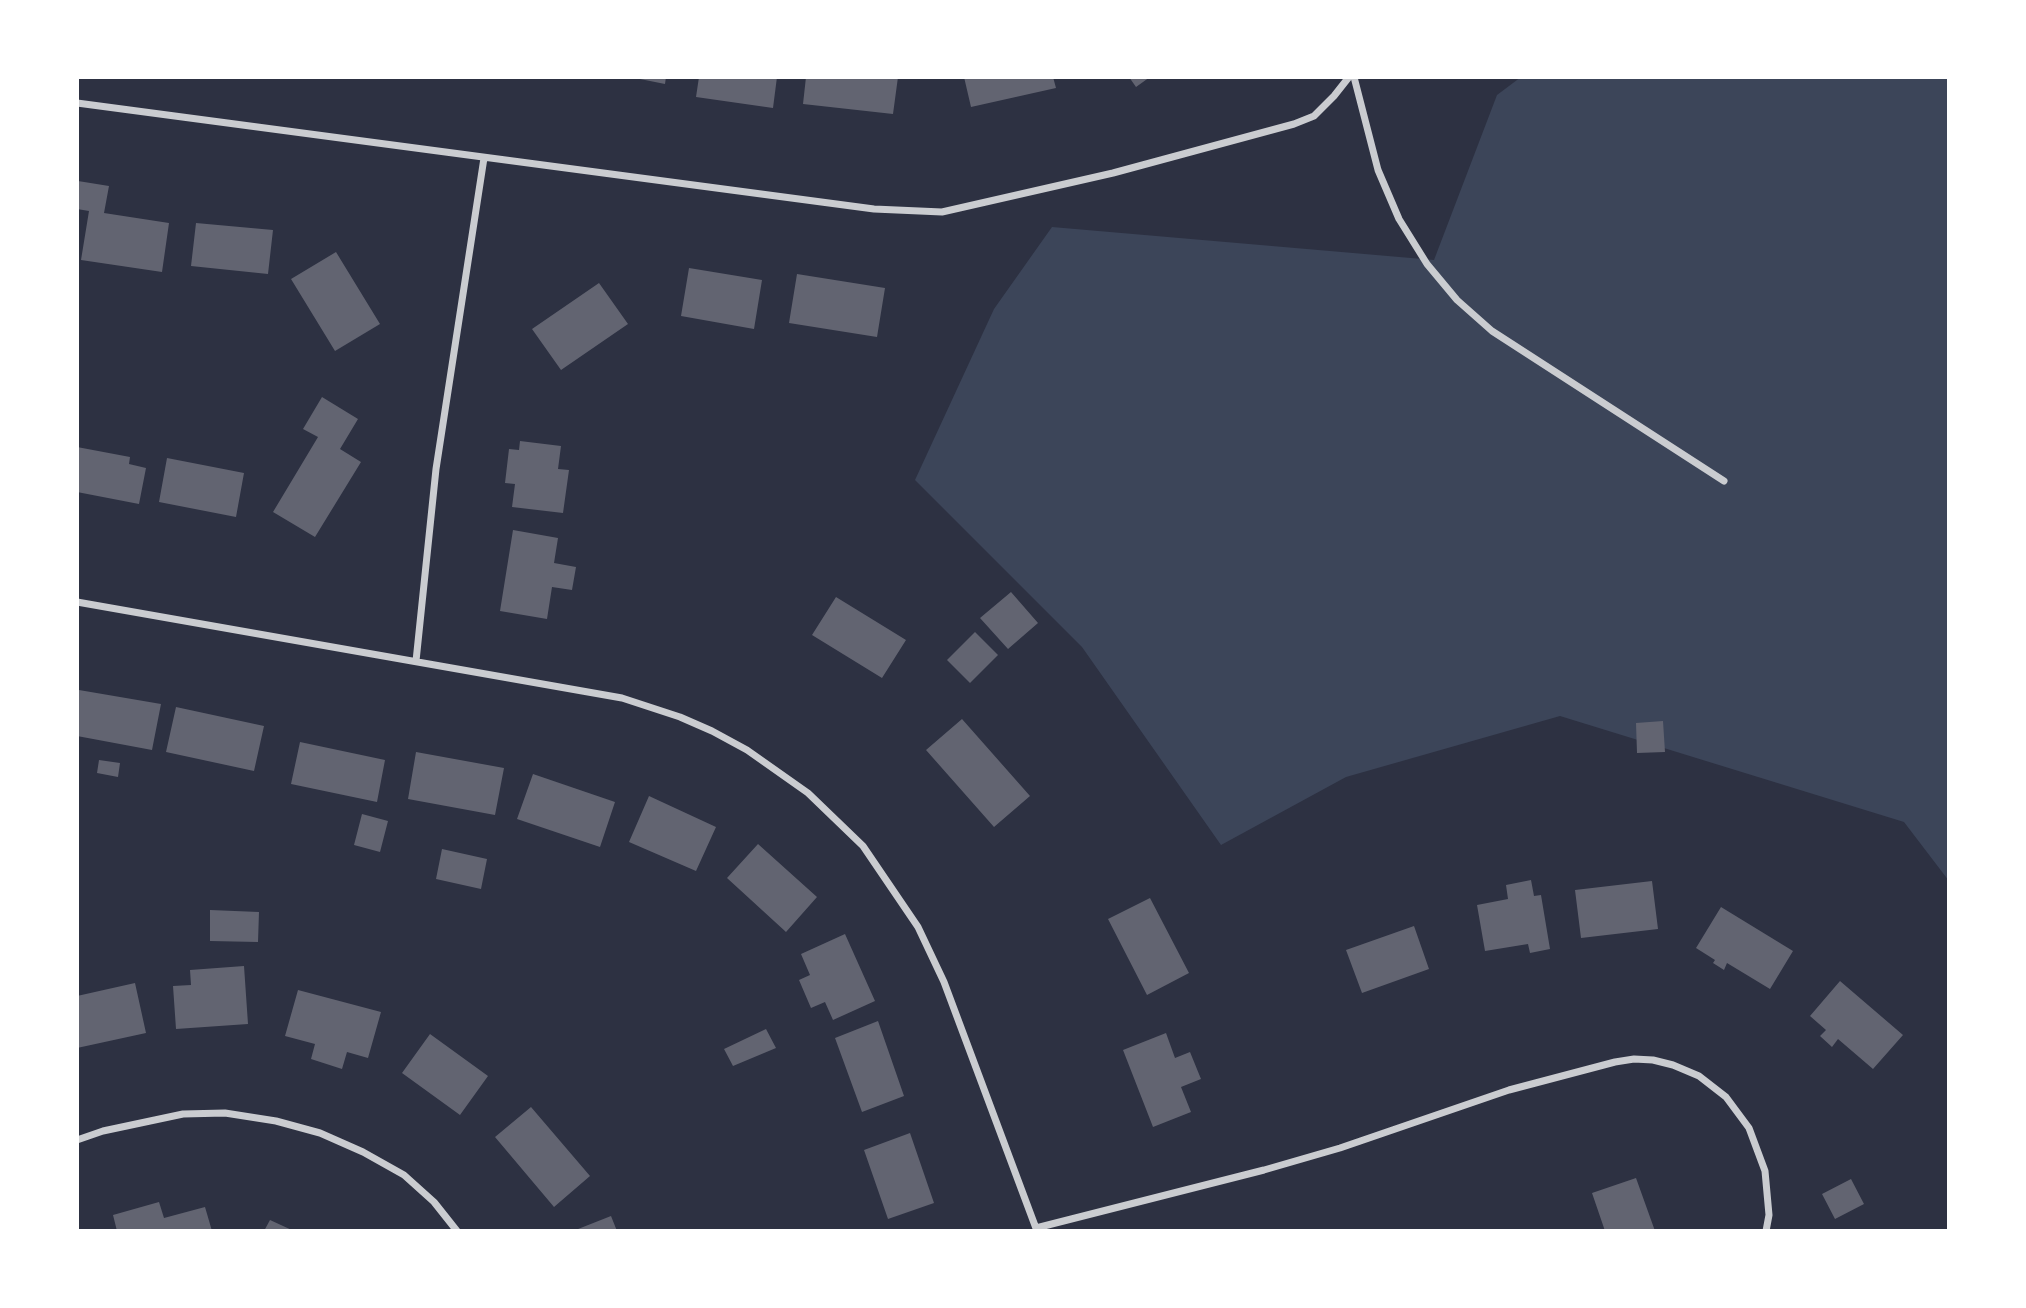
<!DOCTYPE html>
<html>
<head>
<meta charset="utf-8">
<style>
  body { margin:0 }
  #map { position:relative; width:2026px; height:1308px; overflow:hidden; background:#2d3142; font-family:"Varela Round",sans-serif }
  canvas { display:block }
  .frame { position:absolute; inset:0; border:79px solid #fff; pointer-events:none }
</style>
</head>
<body>
<div id="map">
<canvas width="2026" height="1308"></canvas>
<div class="frame"></div>
</div>
<script>
const context = document.querySelector('canvas').getContext('2d');
context.lineJoin = 'round';
function paint(path, color) {
  context.fillStyle = color;
  context.fill(path, 'evenodd');
}
function toPath(rows) {
  const path = new Path2D();
  for (const r of rows) {
    path.moveTo(r[0], r[1]);
    for (let i = 2; i < r.length; i += 2) path.lineTo(r[i], r[i + 1]);
  }
  return path;
}
function strokePath(path, color, width, dash) {
  context.strokeStyle = color;
  context.lineWidth = width;
  context.lineCap = dash ? 'butt' : 'round';
  context.setLineDash(dash || []);
  context.stroke(path);
}
paint(toPath([
  [1521,77,1949,77,1949,881,1904,822,1560,716,1346,777,1221,845,1082,647,915,480,994,309,1052,227,1434,260,1497,95]
]), '#3c4559');
paint(toPath([
  [630,77,666,77,665,84],
  [699,77,777,77,773,108,696,97],
  [806,77,898,77,893,114,803,104],
  [964,77,1053,77,1056,88,971,107],
  [1129,77,1150,77,1136,87],
  [78,181,109,186,104,213,169,223,162,272,81,260,89,211,77,209],
  [196,223,273,230,268,274,191,266],
  [336,252,380,324,335,351,291,279],
  [689,268,762,280,754,329,681,316],
  [797,274,885,288,877,337,789,323],
  [599,283,628,324,561,370,532,329],
  [322,397,358,419,340,449,361,462,315,537,273,512,318,437,303,429],
  [520,441,561,446,558,469,569,470,563,513,512,507,515,484,505,483,509,449,519,450],
  [77,447,130,457,129,464,146,468,139,504,77,492],
  [167,458,244,473,236,517,159,502],
  [513,530,558,538,554,563,576,567,572,590,552,587,547,619,500,611],
  [1011,592,1038,623,1008,649,980,618],
  [836,597,906,640,882,678,812,635],
  [975,632,998,655,970,683,947,660],
  [79,690,161,704,152,750,77,736],
  [176,707,264,726,254,771,166,752],
  [962,719,1030,796,994,827,926,750],
  [1663,721,1665,752,1637,753,1636,723],
  [300,742,385,760,377,802,291,784],
  [416,752,504,768,495,815,408,799],
  [99,760,120,763,118,777,97,773],
  [533,774,615,802,600,847,517,819],
  [649,796,716,827,696,871,629,842],
  [362,814,388,821,380,852,354,845],
  [758,844,817,897,786,932,727,878],
  [442,849,487,859,481,889,436,879],
  [1531,880,1534,896,1541,895,1550,949,1530,953,1528,944,1485,951,1477,905,1508,899,1506,885],
  [1652,881,1658,929,1581,938,1575,890],
  [1150,898,1189,973,1147,995,1108,919],
  [1721,907,1793,951,1770,989,1727,963,1724,970,1713,963,1715,960,1696,948],
  [210,910,259,912,258,942,210,941],
  [1414,926,1429,969,1362,993,1346,950],
  [845,934,875,1001,833,1020,825,1002,811,1008,799,980,810,975,801,954],
  [244,966,248,1024,176,1029,173,986,191,985,190,970],
  [1840,981,1903,1035,1873,1069,1838,1039,1832,1047,1820,1036,1826,1030,1810,1016],
  [135,983,146,1033,77,1048,77,996],
  [298,990,381,1012,368,1058,347,1052,342,1069,311,1059,315,1044,285,1036],
  [878,1021,904,1096,862,1112,835,1038],
  [766,1029,776,1048,733,1066,724,1049],
  [1166,1033,1175,1058,1190,1052,1201,1079,1181,1087,1191,1112,1153,1127,1123,1050],
  [430,1034,488,1076,460,1115,402,1073],
  [531,1107,590,1176,554,1207,495,1137],
  [910,1133,934,1203,888,1219,864,1150],
  [1636,1178,1655,1231,1605,1231,1592,1193],
  [1851,1179,1864,1204,1835,1219,1822,1194],
  [159,1202,164,1218,205,1207,212,1231,117,1231,113,1215],
  [611,1216,617,1231,573,1231],
  [270,1220,294,1231,264,1231]
]), '#626471');
strokePath(toPath([
  [1354,77,1378,170,1399,219,1427,264,1457,300,1492,331,1724,481],
  [77,103,874,209,942,212,1113,173,1294,124,1314,116,1334,96,1349,77],
  [77,602,622,698,680,717,712,731,747,750,808,793,863,846,918,927,944,982,1037,1231],
  [416,661,436,469,484,158],
  [77,1140,103,1131,183,1114,225,1113,276,1121,320,1133,363,1152,404,1175,434,1202,457,1231],
  [1036,1228,1264,1170,1340,1148,1509,1090,1615,1062,1634,1059,1653,1060,1673,1065,1699,1076,1726,1097,1749,1128,1765,1171,1769,1215,1766,1231]
]), '#caccd0', 7);
</script>
</body>
</html>
